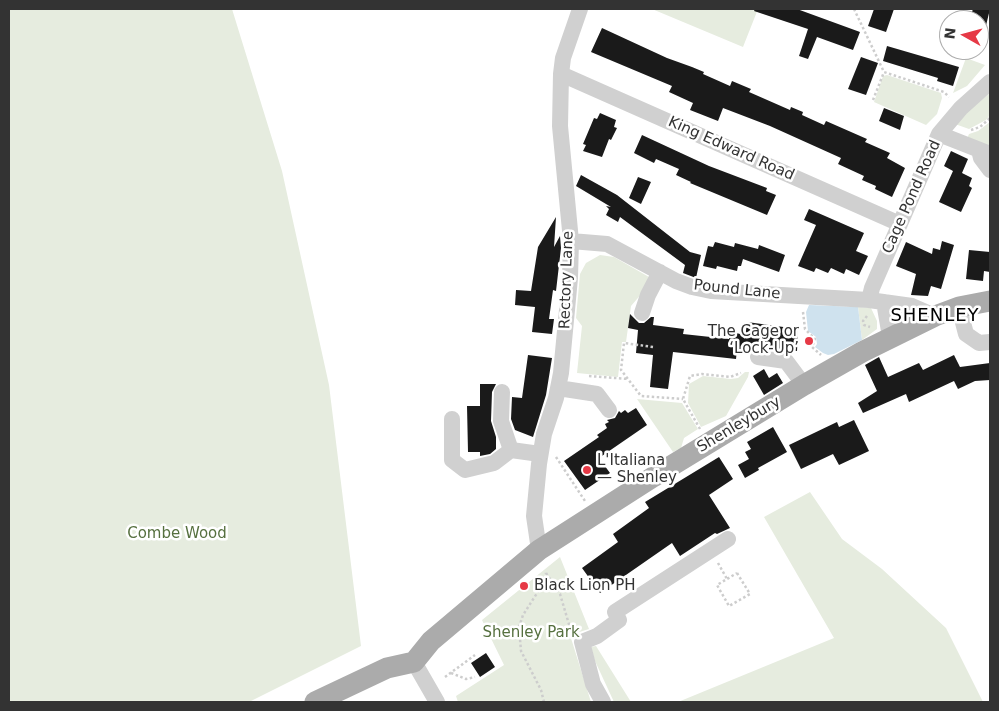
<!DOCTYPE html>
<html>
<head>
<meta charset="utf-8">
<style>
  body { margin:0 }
  #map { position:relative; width:999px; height:711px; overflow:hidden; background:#fff; font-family:"DejaVu Sans",sans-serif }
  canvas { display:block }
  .frame { position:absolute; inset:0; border:10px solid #333; pointer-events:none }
  .north { position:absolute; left:939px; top:10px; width:50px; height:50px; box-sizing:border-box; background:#fff; border:1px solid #adadad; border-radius:50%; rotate:277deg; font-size:14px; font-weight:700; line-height:20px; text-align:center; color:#333 }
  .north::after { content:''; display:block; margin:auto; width:18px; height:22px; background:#e63946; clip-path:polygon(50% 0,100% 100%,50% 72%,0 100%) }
</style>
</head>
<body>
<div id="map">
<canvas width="999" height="711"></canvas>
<div class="frame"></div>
<div class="north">N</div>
</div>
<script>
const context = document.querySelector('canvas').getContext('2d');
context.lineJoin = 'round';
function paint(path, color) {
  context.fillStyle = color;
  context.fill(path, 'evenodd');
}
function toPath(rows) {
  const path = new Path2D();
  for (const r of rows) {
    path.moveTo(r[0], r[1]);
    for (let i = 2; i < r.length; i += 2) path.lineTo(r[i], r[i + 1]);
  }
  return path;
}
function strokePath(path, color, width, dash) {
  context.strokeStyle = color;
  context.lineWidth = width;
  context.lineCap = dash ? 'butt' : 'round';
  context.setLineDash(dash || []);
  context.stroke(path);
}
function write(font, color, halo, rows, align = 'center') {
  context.font = font + ' "DejaVu Sans",sans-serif';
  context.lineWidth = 5;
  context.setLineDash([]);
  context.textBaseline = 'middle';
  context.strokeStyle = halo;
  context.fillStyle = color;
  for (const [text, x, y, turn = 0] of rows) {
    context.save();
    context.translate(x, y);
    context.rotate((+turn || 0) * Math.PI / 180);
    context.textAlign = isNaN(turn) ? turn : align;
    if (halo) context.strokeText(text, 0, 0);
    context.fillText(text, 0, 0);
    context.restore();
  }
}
paint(toPath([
  [9,9,232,9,282,171,329,385,361,646,249,702,9,702],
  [652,9,758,9,743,47],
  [966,58,985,65,967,86,953,93],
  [887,75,941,93,942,98,937,114,926,125,874,102,883,76],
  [990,93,990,115,986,120,969,129,955,124,958,119],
  [990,122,990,143,988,150,966,141,969,134,978,131],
  [600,255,614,257,649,277,643,292,631,306,626,342,622,342,618,377,577,373,582,326,576,318,580,274,586,263],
  [858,307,871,308,877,321,877,329,862,340],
  [745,372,749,372,748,377,726,416,701,427,688,403,689,384,703,376,731,379,738,378],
  [637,399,682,403,698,429,684,438,681,448,673,452],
  [810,492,842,539,882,569,946,628,983,702,678,702,834,638,764,517],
  [560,557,589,629,570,635,591,702,458,702,456,696,504,665,482,620],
  [596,646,631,702,614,702,595,661,591,647]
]), '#e6ecdf');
paint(toPath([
  [809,305,858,307,862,340,834,354,828,355,823,353,815,347,817,344,816,337,808,331,806,312]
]), '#cfe2ee');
paint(toPath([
  [755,9,797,9,860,32,853,50,817,37,808,59,799,56,808,29,754,11],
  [874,9,894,9,886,32,868,26],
  [973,9,990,9,982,42,979,42,979,20,969,20],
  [602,28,667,58,692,67,704,72,703,74,730,86,732,81,751,89,749,92,790,110,791,107,803,112,802,115,824,125,826,121,867,139,865,142,890,153,887,158,905,168,892,197,875,189,876,186,862,180,864,176,838,164,841,158,770,126,723,108,718,121,690,110,693,103,669,92,672,86,591,52],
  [887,46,959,67,953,86,937,81,938,78,883,61],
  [861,57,878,63,866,95,848,89],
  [884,108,904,116,900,130,879,121],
  [600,113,616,120,614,127,617,128,611,140,609,139,602,157,583,151,586,145,583,144,594,118,597,119],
  [642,135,709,166,767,188,766,191,776,195,767,215,690,183,691,182,676,175,679,169,656,159,654,163,634,153],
  [951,151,968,159,962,173,972,178,969,186,972,188,961,212,939,202,953,171,944,166],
  [581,175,617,195,690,252,701,255,696,278,683,273,685,265,620,217,618,222,606,215,609,209,606,206,611,207,576,186],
  [638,177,651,182,641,204,629,198],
  [809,209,864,233,856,251,868,256,859,275,846,269,844,274,831,268,828,273,816,268,814,272,798,266,816,225,804,220],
  [556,217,554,247,560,236,561,248,556,291,553,290,549,319,554,319,552,334,532,332,535,307,515,305,516,290,531,291,538,247],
  [942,241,954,245,941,289,931,286,928,296,911,295,916,274,896,266,906,242,932,254,933,248,940,250],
  [715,242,734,247,735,243,758,249,759,245,785,255,779,272,743,259,741,266,738,266,737,271,717,266,716,269,703,266,708,246,713,247],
  [969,250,990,252,990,272,984,271,983,281,966,279],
  [630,314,639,323,644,323,651,317,654,317,653,325,684,329,683,334,729,339,729,332,741,334,745,339,747,322,798,329,797,351,748,344,751,350,737,349,736,359,673,352,668,389,650,387,653,355,636,353,638,330,628,328],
  [528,355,552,358,546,395,533,437,515,430,511,419,512,397,522,398],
  [954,355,960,367,990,363,990,380,975,381,958,389,954,381,909,402,906,394,863,413,858,403,877,391,865,365,879,357,888,377,919,363,923,370],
  [764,369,769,378,777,373,783,383,764,395,753,376],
  [480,384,496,384,492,392,491,421,496,437,496,449,490,454,480,456,480,452,468,452,467,406,480,406],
  [636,408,647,425,599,458,610,473,585,490,564,461,599,437,597,435,607,428,605,424,609,422,607,420,615,418,619,411,621,413,625,410,628,413],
  [854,420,869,451,839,465,833,454,801,469,789,445,837,422,839,427],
  [773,427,787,452,758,468,759,470,745,478,738,465,749,459,745,452,751,449,747,442],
  [719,457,733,479,709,495,730,528,717,534,715,533,680,556,672,543,600,593,582,568,618,542,613,534,649,508,645,502],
  [486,653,495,667,480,677,471,663]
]), '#1a1a1a');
strokePath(toPath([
  [854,9,884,72,944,92,949,97],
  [873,100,884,72],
  [971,130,980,127,990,118],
  [803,312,805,329,815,339,812,347,821,355],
  [867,316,863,321,864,325,870,327],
  [653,347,624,343,621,370,641,396,683,399],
  [589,376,628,379],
  [700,429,683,399,690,376,702,374,730,377,741,373],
  [556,457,585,501],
  [718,563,727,579],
  [546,573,560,594,571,631],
  [737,573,750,594,729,606,717,585,737,573],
  [451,673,466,679,475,677],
  [445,677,475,655],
  [544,702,541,690,521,651,519,627,523,615,541,587,546,573]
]), '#cdcdcd', 2.5, [2.5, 2.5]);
strokePath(toPath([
  [561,74,900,224],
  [939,134,990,154],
  [979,150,981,158,990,170],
  [571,241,607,244,676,281,692,287,711,291,869,300,912,306,935,316],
  [869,300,872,288,939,134,961,108,990,82],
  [884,302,890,337],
  [959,307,966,334,979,343,990,342],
  [642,313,648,295,660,272],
  [758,357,786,361,804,385],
  [558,388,597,394,609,410],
  [502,392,501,421,511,450],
  [452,419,452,460,465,470,494,463,511,450,540,454],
  [539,550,534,516,539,464,544,434,556,398,561,373,570,278,571,241,560,126,561,74,563,58,580,9],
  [414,662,437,702],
  [603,702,593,684,582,642,597,636,619,620,615,612,728,539]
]), '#d0d0d0', 16);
strokePath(toPath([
  [315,702,387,668,414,662,431,641,539,550,653,477,804,385,862,352,935,316,959,307,990,301]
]), '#ababab', 21);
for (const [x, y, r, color] of [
  [809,341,5,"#e63946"],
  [587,470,5,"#e63946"],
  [524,586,5,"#e63946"]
]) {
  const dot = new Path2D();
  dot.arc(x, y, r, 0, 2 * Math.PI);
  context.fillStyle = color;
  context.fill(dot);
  strokePath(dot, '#fff', 2);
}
write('15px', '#333', '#fff', [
  ["King Edward Road",731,149,24],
  ["Cage Pond Road",912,197,-66],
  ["Rectory Lane",567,280,-88],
  ["Pound Lane",737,290,6],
  ["Shenleybury",739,425,-31]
]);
write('15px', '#333', '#fff', [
  ["The Cage or",799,332,"right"],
  ["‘Lock-Up’",799,349,"right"],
  ["L'Italiana",597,461],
  ["— Shenley",597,478],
  ["Black Lion PH",534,586]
], 'left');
write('15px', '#56703f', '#fff', [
  ["Combe Wood",177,534],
  ["Shenley Park",531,633]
]);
context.letterSpacing = '1px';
write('18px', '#000', '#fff', [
  ["SHENLEY",935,316]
]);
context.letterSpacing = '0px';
</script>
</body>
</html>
